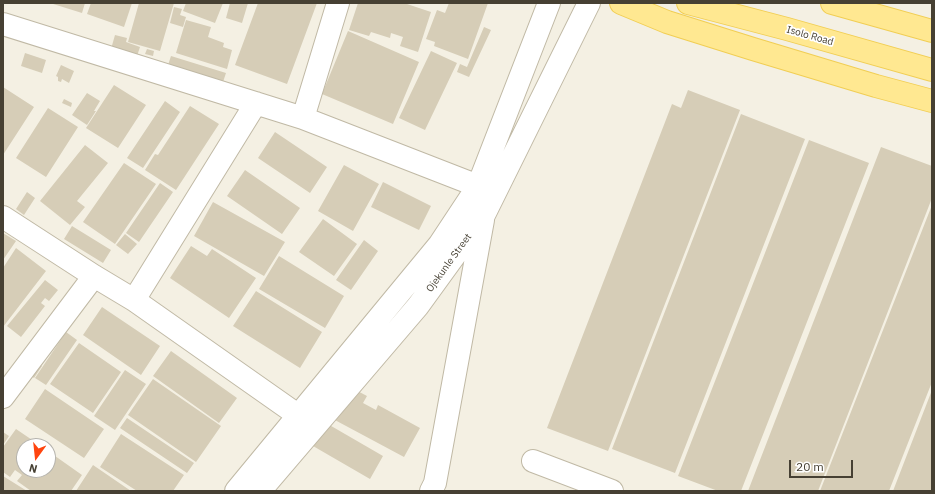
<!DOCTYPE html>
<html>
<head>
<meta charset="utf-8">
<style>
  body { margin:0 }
  #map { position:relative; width:935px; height:494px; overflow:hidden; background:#f4f0e3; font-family:"IBM Plex Sans",sans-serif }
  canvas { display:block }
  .frame { position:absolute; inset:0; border:4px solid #464033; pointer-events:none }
  .north { position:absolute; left:16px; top:438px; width:40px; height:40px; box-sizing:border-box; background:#fff; border:1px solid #b5b3ad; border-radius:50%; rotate:195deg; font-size:11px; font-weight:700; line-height:16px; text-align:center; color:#464033 }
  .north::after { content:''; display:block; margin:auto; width:14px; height:18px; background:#ff450f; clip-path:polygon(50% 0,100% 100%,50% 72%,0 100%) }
  .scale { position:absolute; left:789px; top:460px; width:64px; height:18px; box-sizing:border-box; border:2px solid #464033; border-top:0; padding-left:5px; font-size:12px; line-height:14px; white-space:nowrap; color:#464033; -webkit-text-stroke:3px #fff; paint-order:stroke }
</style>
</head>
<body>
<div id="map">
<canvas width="935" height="494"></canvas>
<div class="frame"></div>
<div class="north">N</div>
<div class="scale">20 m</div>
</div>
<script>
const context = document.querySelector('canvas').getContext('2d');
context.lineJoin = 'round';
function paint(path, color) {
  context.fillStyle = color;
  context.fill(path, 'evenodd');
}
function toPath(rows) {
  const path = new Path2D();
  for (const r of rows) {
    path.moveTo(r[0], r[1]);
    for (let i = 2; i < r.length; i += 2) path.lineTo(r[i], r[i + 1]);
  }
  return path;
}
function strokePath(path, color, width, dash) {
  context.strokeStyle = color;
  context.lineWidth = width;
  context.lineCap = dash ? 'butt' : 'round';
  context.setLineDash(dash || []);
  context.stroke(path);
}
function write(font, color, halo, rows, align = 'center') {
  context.font = font + ' "IBM Plex Sans",sans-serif';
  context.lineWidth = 3.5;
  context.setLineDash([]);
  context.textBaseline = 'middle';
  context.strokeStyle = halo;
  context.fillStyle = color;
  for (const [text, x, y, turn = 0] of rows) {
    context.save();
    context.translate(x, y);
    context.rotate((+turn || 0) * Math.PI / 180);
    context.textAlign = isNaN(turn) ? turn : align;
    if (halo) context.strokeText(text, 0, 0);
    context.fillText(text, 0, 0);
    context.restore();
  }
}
paint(toPath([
  [50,3,85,3,82,13],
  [91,3,132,3,124,27,87,14],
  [139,3,174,3,160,51,128,42],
  [186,3,223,3,215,23,183,11],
  [230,3,248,3,242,23,226,18],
  [258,3,317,3,287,84,235,65],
  [358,3,404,3,431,12,418,52,400,46,403,37,391,33,390,38,371,32,369,36,349,30],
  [449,3,488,3,468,59,434,46,435,42,426,39,437,10,445,13],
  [174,7,182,9,180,15,186,17,183,27,170,23],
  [186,20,211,27,208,37,224,43,223,47,232,50,227,69,176,53],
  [484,27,491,30,469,77,457,72,460,64,467,67],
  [348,31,419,62,393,124,322,94],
  [115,35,127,38,126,42,140,47,137,56,111,49],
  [147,49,154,51,153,56,145,54],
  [431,51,457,63,425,130,399,118],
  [25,53,46,60,42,73,21,66],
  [171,56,226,73,221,88,166,71],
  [61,65,74,71,69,83,62,79,61,82,58,81,58,77,56,76],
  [114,85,146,105,118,148,86,128],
  [3,87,34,107,3,155],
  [688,90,740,110,608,451,547,428,672,104,681,108],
  [87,93,100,101,94,111,96,111,87,125,72,115],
  [64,99,72,103,71,107,62,103],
  [165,101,180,112,143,168,127,158],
  [190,106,219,124,176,190,145,170,155,154,158,155],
  [48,108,78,127,46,177,16,158],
  [741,114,805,139,675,473,612,449],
  [275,132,327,167,310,193,258,158],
  [809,140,869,163,741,491,718,491,678,476],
  [85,145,108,163,77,201,85,207,70,225,40,201],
  [881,147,932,166,932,198,818,491,748,491],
  [124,163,156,184,115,244,83,222],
  [344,165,379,184,353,231,318,211],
  [245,170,300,208,282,234,227,196],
  [383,182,431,206,419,230,371,207],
  [160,183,173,192,139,242,126,233],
  [27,192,35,198,24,215,16,209],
  [213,202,285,242,264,276,194,236],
  [932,205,932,382,889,491,820,491],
  [323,219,357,244,334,276,299,252],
  [72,226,111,250,103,263,64,239],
  [3,233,16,241,3,260],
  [125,234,137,244,128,254,116,245],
  [364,240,378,251,351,290,336,280],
  [191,246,207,256,212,249,256,278,229,318,170,278],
  [16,248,46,271,3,327,3,268],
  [279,256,344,296,325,328,259,289],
  [45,280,58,290,49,301,45,298,41,303,45,306,21,337,7,326],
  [256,291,322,332,300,368,233,326],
  [102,307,160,346,141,375,83,335],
  [66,332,77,340,46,385,35,378],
  [79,343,121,372,93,413,50,384],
  [171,351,237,398,219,423,153,376],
  [36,363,42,366,34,378,29,374],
  [125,370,146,384,115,430,94,416],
  [153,379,221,426,196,462,128,415],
  [350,387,367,396,363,403,376,410,378,405,420,428,404,457,333,419],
  [45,389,104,429,84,458,25,419],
  [932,390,932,491,893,491],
  [127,418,194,463,187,473,120,428],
  [326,423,383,456,370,479,313,446],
  [16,429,41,446,24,446,24,470,48,470,48,451,82,475,71,491,31,491,17,481,22,475,15,470,10,477,3,472,3,447],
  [3,432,9,436,3,445],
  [121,434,184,475,173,491,137,491,100,467],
  [93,465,131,491,76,491],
  [3,476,27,491,3,491]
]), '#d6cdb7');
const minor = toPath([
  [338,3,303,118,478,186],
  [3,24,303,118],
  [3,217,94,276,134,300,309,423],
  [134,300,256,103],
  [3,397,94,276],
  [533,461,612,491],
  [236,491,439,245,478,186,549,3],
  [260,491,418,306,484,215,589,3],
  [431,491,435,483,483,220]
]);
const major = toPath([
  [621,3,667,22,753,49,876,86,932,101],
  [688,3,787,29,932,70],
  [832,3,932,31]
]);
strokePath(minor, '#c0b9a5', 24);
strokePath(major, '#f1ce54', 24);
strokePath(minor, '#fff', 22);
strokePath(major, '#ffe891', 22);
write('10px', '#464033', '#fff', [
  ["Isolo Road",810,36,16],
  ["Ojekunle Street",449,263,-54]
]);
</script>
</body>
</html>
